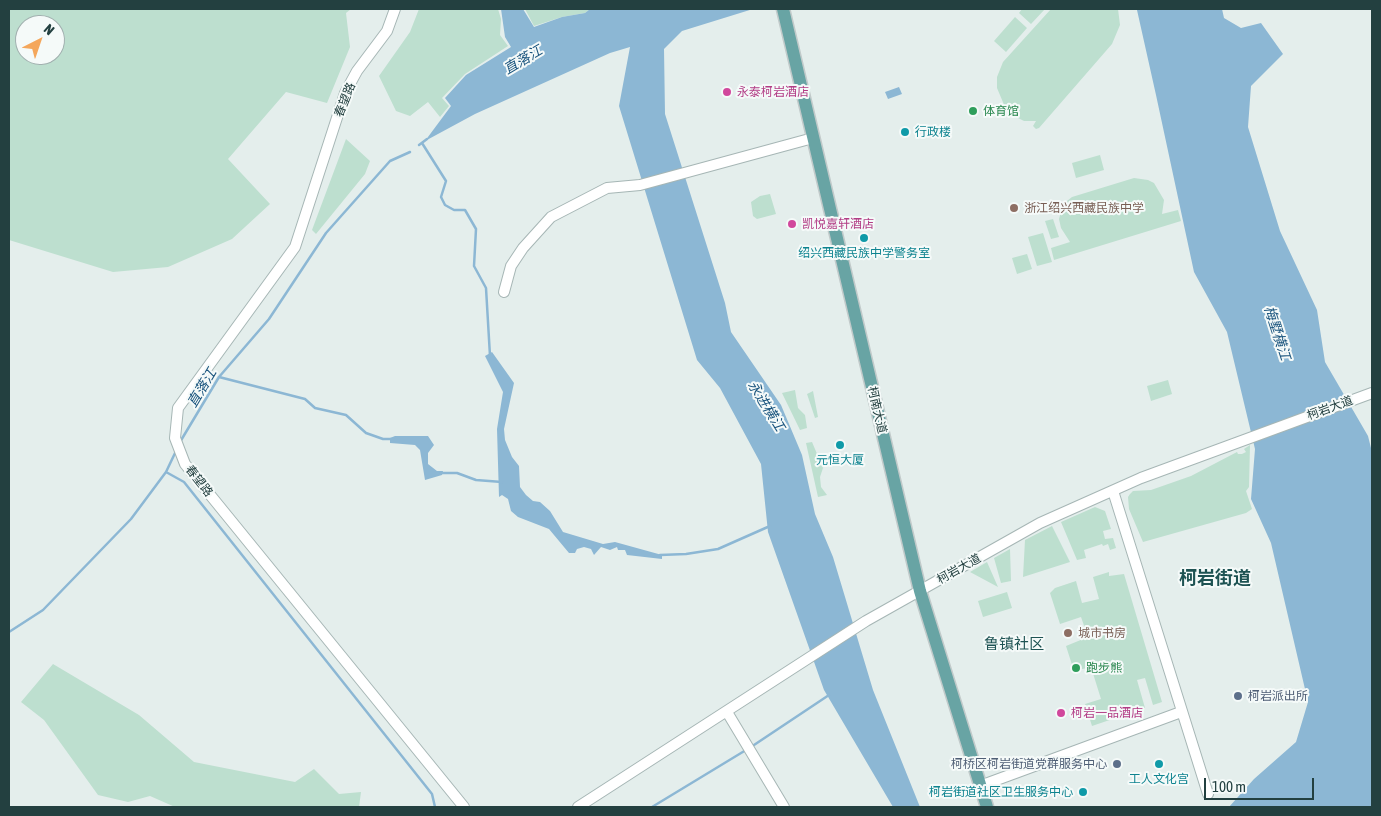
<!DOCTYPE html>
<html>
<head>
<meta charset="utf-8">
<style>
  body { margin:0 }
  #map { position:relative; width:1381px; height:816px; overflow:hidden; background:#e4eeec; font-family:"Asap Condensed",sans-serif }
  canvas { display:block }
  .frame { position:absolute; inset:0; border:10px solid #234040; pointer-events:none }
  .north { position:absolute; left:15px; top:15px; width:50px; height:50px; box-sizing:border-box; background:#f5faf9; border:1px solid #a1b0af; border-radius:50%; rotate:41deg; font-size:14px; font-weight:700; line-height:20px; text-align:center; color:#234040 }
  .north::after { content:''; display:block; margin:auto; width:18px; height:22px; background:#f4a75c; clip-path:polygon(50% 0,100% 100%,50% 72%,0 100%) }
  .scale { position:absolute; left:1204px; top:778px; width:110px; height:22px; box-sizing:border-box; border:2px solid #234040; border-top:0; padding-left:6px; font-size:15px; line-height:18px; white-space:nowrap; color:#234040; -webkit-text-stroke:4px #f5faf9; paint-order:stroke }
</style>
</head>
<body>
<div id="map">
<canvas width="1381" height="816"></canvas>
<div class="frame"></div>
<div class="north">N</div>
<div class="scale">100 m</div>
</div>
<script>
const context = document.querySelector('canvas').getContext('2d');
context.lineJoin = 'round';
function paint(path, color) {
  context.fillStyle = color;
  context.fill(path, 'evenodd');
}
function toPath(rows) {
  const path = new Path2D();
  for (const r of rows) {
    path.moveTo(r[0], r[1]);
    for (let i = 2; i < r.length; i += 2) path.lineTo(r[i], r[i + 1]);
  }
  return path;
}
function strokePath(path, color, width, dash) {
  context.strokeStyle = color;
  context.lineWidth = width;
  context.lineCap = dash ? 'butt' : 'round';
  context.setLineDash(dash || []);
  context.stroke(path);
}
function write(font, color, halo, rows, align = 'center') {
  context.font = font + ' "Asap Condensed","Noto Sans SC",sans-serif';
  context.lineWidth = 4;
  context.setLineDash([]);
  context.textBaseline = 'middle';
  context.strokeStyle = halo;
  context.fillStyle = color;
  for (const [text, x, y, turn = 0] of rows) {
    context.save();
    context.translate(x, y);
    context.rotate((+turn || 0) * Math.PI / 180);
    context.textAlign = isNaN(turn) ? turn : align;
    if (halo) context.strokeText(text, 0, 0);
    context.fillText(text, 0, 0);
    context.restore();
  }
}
paint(toPath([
  [9,9,351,9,346,13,350,47,327,103,286,92,228,159,270,204,232,239,168,267,113,272,9,240],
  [25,25,55,25,55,55,25,55],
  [419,9,498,9,501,19,500,35,508,46,465,74,442,98,449,106,440,117,428,102,410,116,396,111,379,76,410,32],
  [525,9,590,9,585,13,562,17,534,26],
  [1022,9,1045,9,1031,24,1019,13],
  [1051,9,1118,9,1120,25,1112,44,1039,128,1036,129,1033,126,1036,121,1024,121,1014,116,1005,107,997,88,997,77,1003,62],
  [1015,17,1027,28,1006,52,994,41],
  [346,139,370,161,365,174,316,234,312,230],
  [1100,155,1104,170,1076,178,1072,163],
  [1134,178,1148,180,1154,183,1164,200,1162,214,1178,210,1181,221,1054,260,1051,248,1070,242,1061,228,1059,219,1061,212,1067,201,1072,197],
  [770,194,776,214,757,219,753,216,751,202,760,196],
  [1053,219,1059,237,1051,239,1045,221],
  [1043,233,1052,262,1037,266,1028,237],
  [1027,254,1032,269,1017,274,1012,258],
  [1168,380,1172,394,1151,401,1147,386],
  [795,390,798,408,805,415,807,428,800,430,782,393],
  [813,391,818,417,815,418,807,394],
  [812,442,823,468,820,477,821,487,827,495,818,497,806,443],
  [1250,445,1249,487,1246,491,1252,509,1246,513,1143,542,1129,509,1128,497,1130,494,1133,491,1151,490,1191,476,1237,452,1238,454,1242,454,1246,452,1244,449],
  [1095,507,1105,511,1111,529,1103,531,1105,539,1113,538,1116,548,1110,550,1108,544,1103,546,1102,544,1084,550,1086,558,1077,560,1061,522],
  [1052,526,1070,562,1023,577,1025,540],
  [1010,549,1011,581,1001,583,994,558],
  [987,562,998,587,970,572],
  [1109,572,1109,576,1124,574,1162,702,1153,705,1145,678,1137,680,1145,708,1092,726,1085,704,1101,699,1091,667,1074,671,1066,646,1088,637,1081,617,1060,624,1050,593,1055,588,1076,581,1082,603,1099,599,1093,577],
  [1007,592,1012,608,983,617,978,601],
  [53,664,139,715,194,762,295,782,314,769,339,794,361,792,359,807,175,807,150,796,128,802,98,795,44,720,21,702]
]), '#bddfcf');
paint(toPath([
  [501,9,523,9,534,27,562,17,585,13,590,9,753,9,682,31,664,49,665,114,725,303,731,332,781,405,802,455,815,514,833,557,873,690,920,807,893,807,824,690,768,532,761,464,720,388,697,360,619,106,630,47,610,53,475,114,425,141,451,106,445,98,466,75,511,47,505,37],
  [1134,9,1222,9,1224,18,1241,28,1261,23,1283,54,1251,86,1248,127,1280,231,1317,310,1325,362,1368,436,1372,452,1372,807,1229,807,1254,779,1296,742,1308,702,1271,543,1251,499,1255,449,1227,332,1194,272,1156,95,1137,10],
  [899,87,902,94,888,99,885,92],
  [492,352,514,383,504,429,505,440,512,457,519,466,520,487,526,495,533,501,540,502,550,511,563,532,603,544,615,542,662,555,662,559,627,555,625,550,618,550,617,547,610,550,601,547,594,555,591,549,584,547,577,549,575,553,569,553,549,529,518,517,511,511,508,499,502,495,499,497,497,429,503,392,485,356],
  [395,436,428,436,434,445,428,453,428,464,437,471,443,471,442,475,425,480,420,450,415,445,390,443,390,438]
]), '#8cb7d4');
strokePath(toPath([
  [422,143,446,181,441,197,445,205,454,210,465,210,476,229,474,266,486,288,490,356],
  [419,145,427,139],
  [219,377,305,399,315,408,346,415,366,433,383,439,393,439],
  [180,442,219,377,269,319,326,233,390,161,410,152],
  [166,472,184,482,432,794,435,807],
  [441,473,457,473,476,480,502,482],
  [660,555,686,554,718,549,770,526],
  [9,632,43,610,131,519,166,472,176,451],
  [751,747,829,695],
  [652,807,746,750]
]), '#8cb7d4', 2.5);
const minor = toPath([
  [395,9,387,31,357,71,345,93,295,247,178,408,175,438,185,464,464,807],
  [504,292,511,266,523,248,551,217,607,188,640,185,813,138],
  [1113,491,1208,794],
  [727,712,784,807],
  [980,786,1181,712],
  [578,807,866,621,1040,523,1141,478,1372,393]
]);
const major = toPath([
  [783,9,920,591,987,807]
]);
strokePath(minor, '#a6b6b5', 12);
strokePath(major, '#c1caca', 15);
strokePath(minor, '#fff', 10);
strokePath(major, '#68a4a4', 12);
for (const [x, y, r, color] of [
  [727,92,5,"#d1479c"],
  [973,111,5,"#2e9e5b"],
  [905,132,5,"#0f9aa8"],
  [1014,208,5,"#8d6e63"],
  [792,224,5,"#d1479c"],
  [864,238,5,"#0f9aa8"],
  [840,445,5,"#0f9aa8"],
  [1068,633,5,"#8d6e63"],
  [1076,668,5,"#2e9e5b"],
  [1238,696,5,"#5c6f8a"],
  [1061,713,5,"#d1479c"],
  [1117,764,5,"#5c6f8a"],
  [1159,764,5,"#0f9aa8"],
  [1083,792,5,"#0f9aa8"]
]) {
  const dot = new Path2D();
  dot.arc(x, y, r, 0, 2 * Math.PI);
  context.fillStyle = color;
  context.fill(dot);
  strokePath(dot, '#f5faf9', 2);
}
write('12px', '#b23c85', '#f5faf9', [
  ["永泰柯岩酒店",737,92],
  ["凯悦嘉轩酒店",802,224],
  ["柯岩一品酒店",1071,713]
], 'left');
write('12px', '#234040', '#f5faf9', [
  ["春望路",345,100,-68],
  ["柯岩大道",1330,408,-20],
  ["柯南大道",877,410,77],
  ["春望路",199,481,52],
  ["柯岩大道",959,569,-29]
]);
write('12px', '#27864d', '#f5faf9', [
  ["体育馆",983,111],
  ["跑步熊",1086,668]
], 'left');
write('12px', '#0d838f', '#f5faf9', [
  ["行政楼",915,132,"left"],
  ["绍兴西藏民族中学警务室",864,253],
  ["元恒大厦",840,460],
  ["工人文化宫",1159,779],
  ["柯岩街道社区卫生服务中心",1073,792,"right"]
]);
write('12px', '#785e54', '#f5faf9', [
  ["浙江绍兴西藏民族中学",1024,208],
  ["城市书房",1078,633]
], 'left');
write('12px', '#4e5e75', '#f5faf9', [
  ["柯岩派出所",1248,696],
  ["柯桥区柯岩街道党群服务中心",1107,764,"right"]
], 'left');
write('italic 14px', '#1b557e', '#f5faf9', [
  ["直落江",523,60,-31],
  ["梅墅横江",1277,333,72],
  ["直落江",202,388,-59],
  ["永进横江",766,406,58]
]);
write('15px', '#1e5353', '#f5faf9', [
  ["鲁镇社区",1014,644]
]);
write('bold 18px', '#1e5353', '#f5faf9', [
  ["柯岩街道",1215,578]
]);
</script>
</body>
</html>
